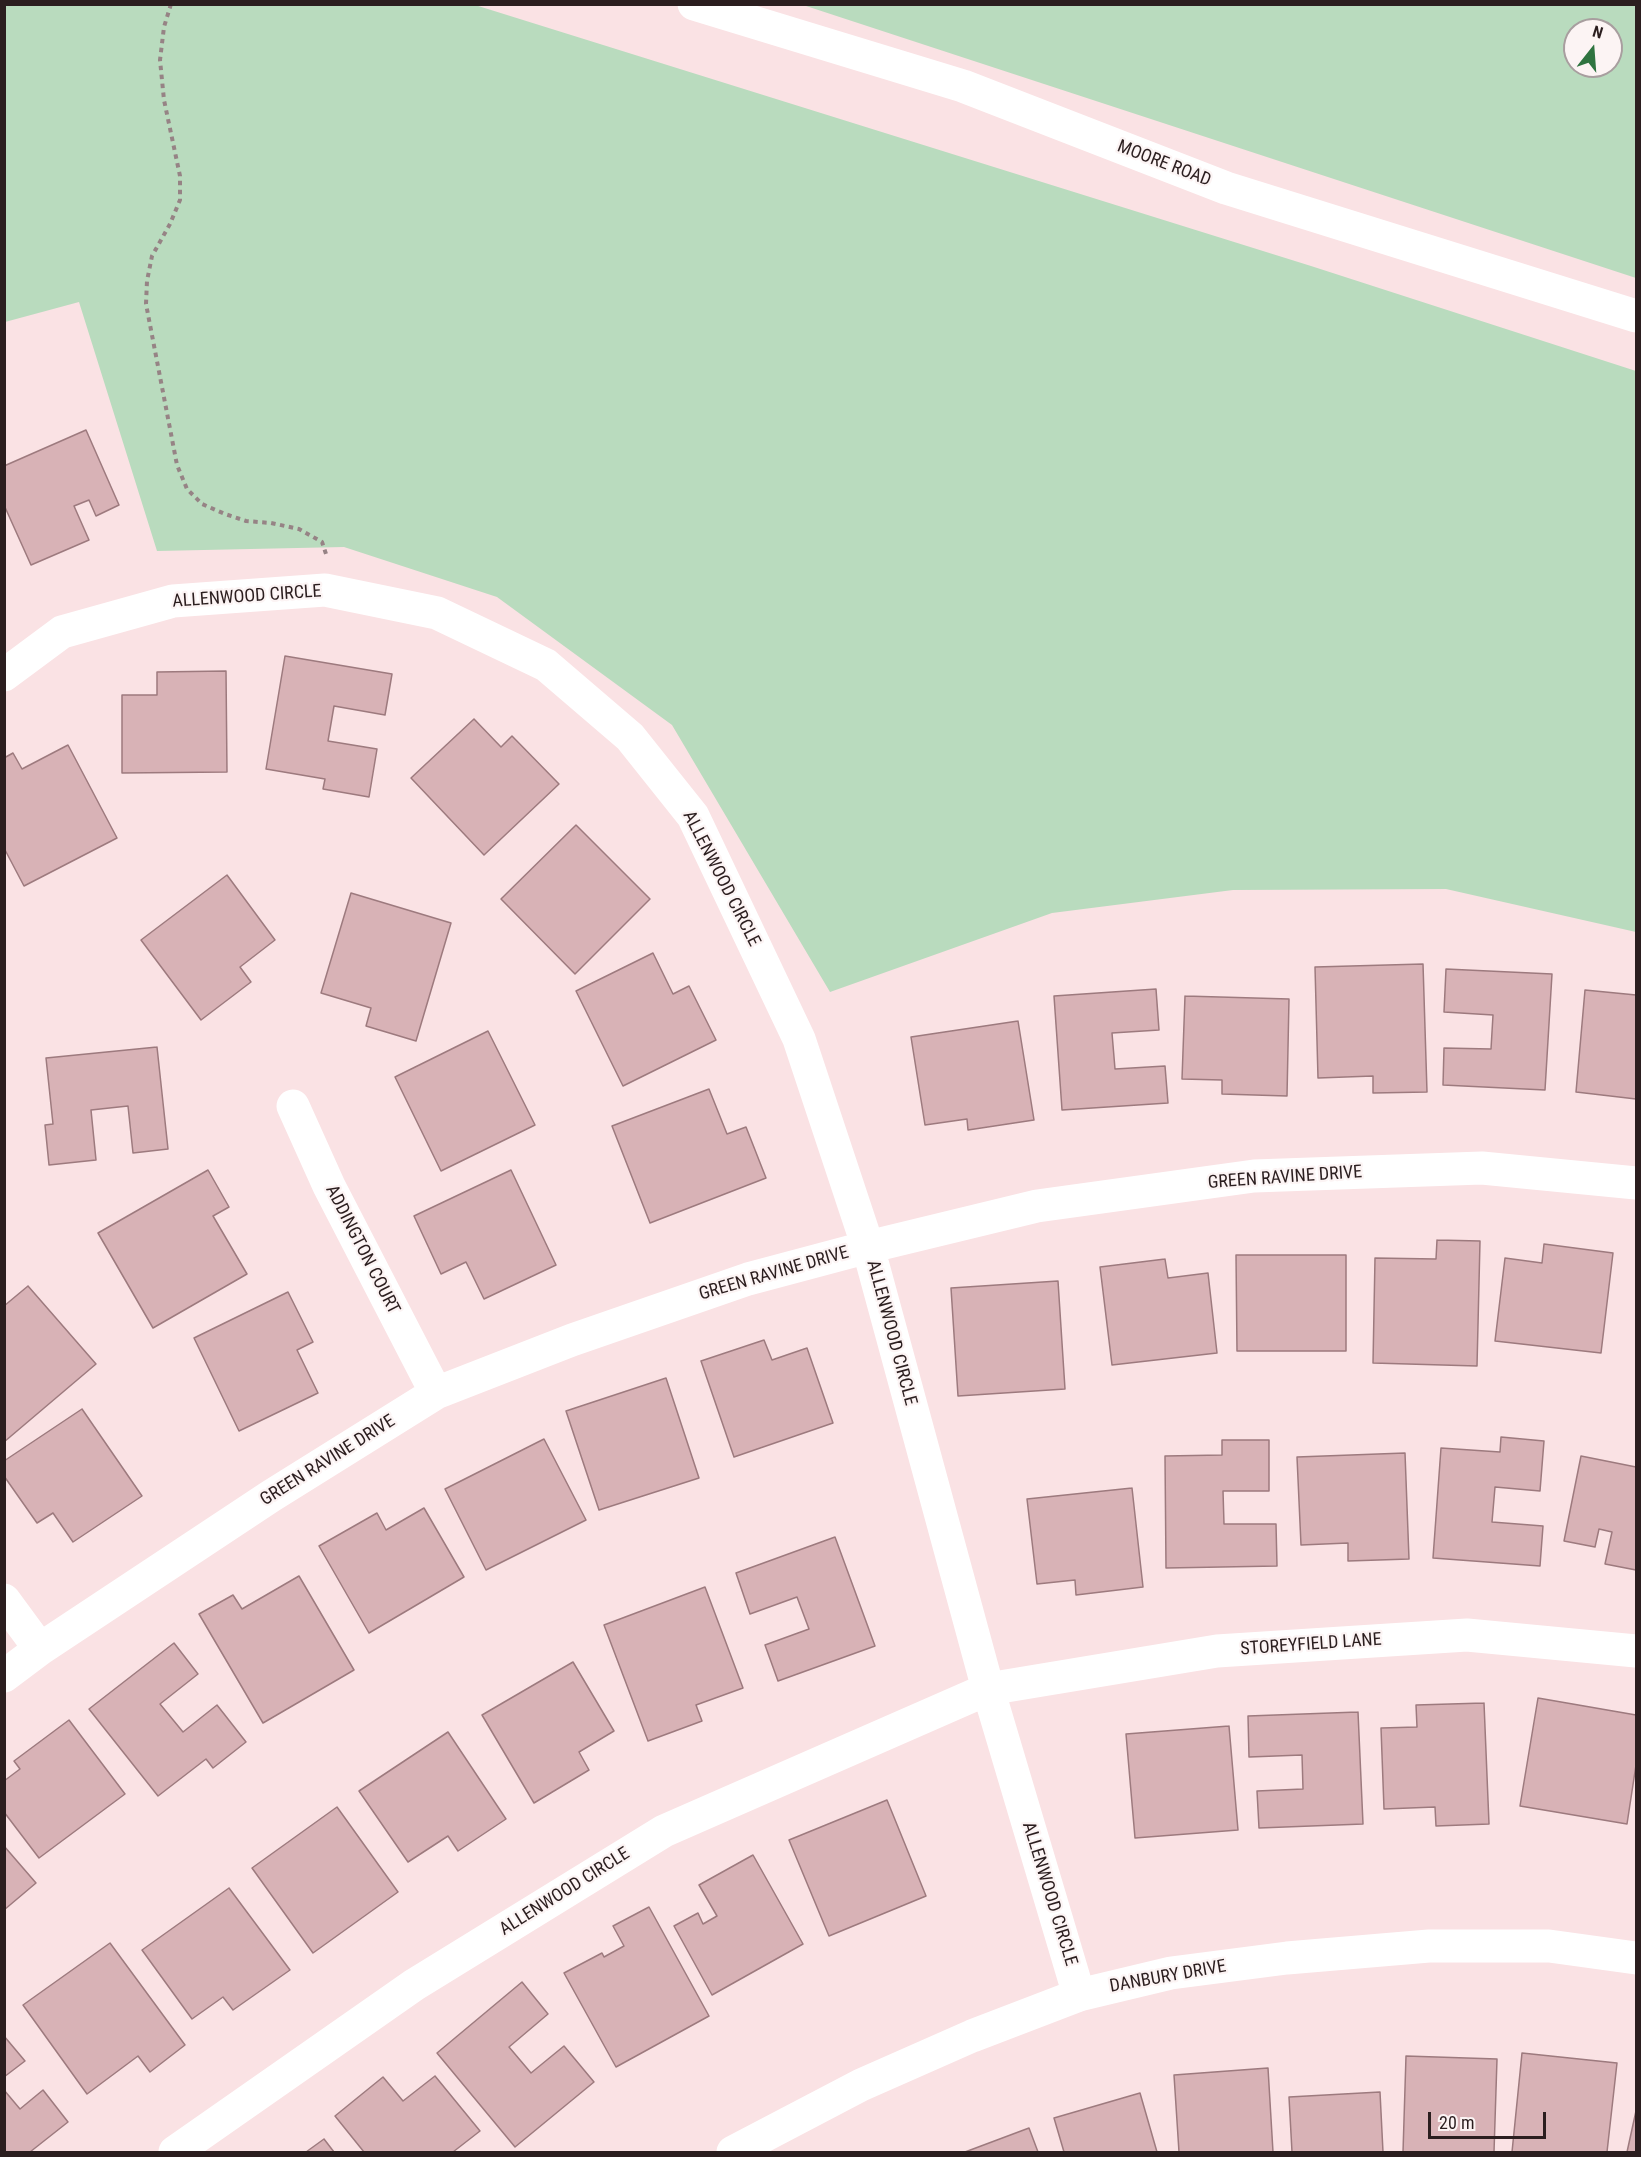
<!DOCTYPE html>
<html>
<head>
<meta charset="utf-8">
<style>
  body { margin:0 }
  #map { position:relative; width:1641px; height:2157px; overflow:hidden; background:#fae2e4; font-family:"Roboto Condensed",sans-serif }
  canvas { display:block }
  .frame { position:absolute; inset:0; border:6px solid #2b1e1f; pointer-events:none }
  .north { position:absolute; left:1563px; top:18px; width:60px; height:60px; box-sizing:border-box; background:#fcf4f4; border:2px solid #a89e9f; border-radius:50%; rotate:17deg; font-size:16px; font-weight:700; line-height:24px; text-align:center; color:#2b1e1f }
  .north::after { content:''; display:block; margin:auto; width:21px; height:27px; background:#2f7440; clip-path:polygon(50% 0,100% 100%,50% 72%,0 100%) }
  .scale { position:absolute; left:1428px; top:2112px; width:118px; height:27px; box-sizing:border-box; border:3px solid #2b1e1f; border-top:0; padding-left:8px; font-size:18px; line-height:21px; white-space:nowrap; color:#2b1e1f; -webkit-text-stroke:4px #fcf4f4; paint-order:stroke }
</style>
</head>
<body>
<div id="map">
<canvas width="1641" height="2157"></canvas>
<div class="frame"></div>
<div class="north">N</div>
<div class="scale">20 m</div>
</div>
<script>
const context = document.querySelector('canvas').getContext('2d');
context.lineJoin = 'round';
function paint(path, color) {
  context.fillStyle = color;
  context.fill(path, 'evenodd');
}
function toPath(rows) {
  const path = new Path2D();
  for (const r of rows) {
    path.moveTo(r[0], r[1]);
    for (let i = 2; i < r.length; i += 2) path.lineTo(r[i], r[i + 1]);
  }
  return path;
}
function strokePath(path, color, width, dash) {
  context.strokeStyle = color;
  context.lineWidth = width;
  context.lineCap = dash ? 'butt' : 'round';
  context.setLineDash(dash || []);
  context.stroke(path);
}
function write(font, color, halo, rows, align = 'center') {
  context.font = font + ' "Roboto Condensed",sans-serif';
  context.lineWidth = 4.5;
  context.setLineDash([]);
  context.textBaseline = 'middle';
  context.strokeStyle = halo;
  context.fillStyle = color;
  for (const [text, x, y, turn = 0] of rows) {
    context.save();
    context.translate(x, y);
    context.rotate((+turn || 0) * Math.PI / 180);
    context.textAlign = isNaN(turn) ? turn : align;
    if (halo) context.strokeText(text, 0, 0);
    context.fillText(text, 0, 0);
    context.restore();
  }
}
paint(toPath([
  [475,5,1311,266,1636,371,1636,932,1446,889,1233,890,1052,913,830,992,672,725,497,597,344,547,157,551,79,302,5,322,5,5],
  [803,5,1636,5,1636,278],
  [1575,30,1611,30,1611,66,1575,66]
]), '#b9dbbe');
const building = toPath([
  [86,430,119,505,96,516,89,500,74,506,89,540,31,565,4,505,4,466,86,430],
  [285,656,392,674,385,715,334,706,328,741,377,749,369,797,323,789,325,779,266,769,285,656],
  [226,671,227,772,122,773,122,695,157,695,157,672,226,671],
  [474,719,501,747,512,736,559,784,484,855,411,778,474,719],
  [68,745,117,838,24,886,4,848,4,758,13,753,22,769,68,745],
  [576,825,650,899,575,974,501,899,576,825],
  [227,875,275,940,240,967,251,982,201,1020,141,940,227,875],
  [351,893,451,923,416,1041,366,1026,371,1008,321,993,351,893],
  [653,953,673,994,689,986,716,1040,623,1086,576,991,653,953],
  [1423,964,1427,1092,1373,1093,1373,1076,1318,1078,1315,967,1423,964],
  [1446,969,1552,974,1545,1090,1443,1085,1444,1048,1491,1049,1493,1015,1444,1012,1446,969],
  [1156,989,1159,1030,1112,1033,1115,1069,1165,1066,1168,1103,1062,1110,1054,996,1156,989],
  [1585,990,1636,995,1636,1099,1576,1092,1585,990],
  [1185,996,1289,999,1287,1096,1222,1094,1222,1080,1182,1079,1185,996],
  [1018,1021,1034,1120,968,1130,967,1119,925,1125,911,1037,1018,1021],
  [488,1031,535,1125,441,1171,395,1077,488,1031],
  [157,1047,168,1149,133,1153,128,1106,91,1110,96,1160,49,1165,45,1125,53,1124,46,1058,157,1047],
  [709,1089,727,1134,746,1127,766,1178,650,1223,612,1126,709,1089],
  [208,1170,229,1207,213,1216,247,1274,153,1328,98,1233,208,1170],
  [511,1170,556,1265,484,1299,466,1262,441,1274,414,1216,511,1170],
  [1437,1240,1480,1241,1477,1366,1373,1363,1375,1258,1436,1259,1437,1240],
  [1544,1244,1613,1253,1601,1353,1495,1341,1505,1258,1542,1263,1544,1244],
  [1236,1255,1346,1255,1346,1351,1237,1351,1236,1255],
  [1165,1259,1168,1278,1208,1273,1217,1353,1112,1365,1100,1267,1165,1259],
  [1058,1281,1065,1389,958,1396,951,1288,1058,1281],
  [28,1286,96,1364,4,1442,4,1306,28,1286],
  [288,1292,313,1342,297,1350,318,1393,239,1431,194,1338,288,1292],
  [764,1340,772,1360,807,1348,833,1423,734,1457,701,1361,764,1340],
  [666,1378,699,1478,599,1510,566,1411,666,1378],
  [82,1409,142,1496,73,1542,53,1513,37,1523,4,1476,4,1461,82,1409],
  [1501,1437,1544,1441,1540,1491,1495,1487,1492,1522,1543,1526,1540,1566,1433,1558,1441,1448,1500,1452,1501,1437],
  [544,1439,586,1520,486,1570,445,1489,544,1439],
  [1222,1440,1269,1440,1269,1491,1223,1491,1224,1524,1276,1524,1277,1566,1166,1568,1165,1456,1222,1455,1222,1440],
  [1405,1453,1409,1559,1348,1561,1348,1543,1301,1545,1297,1457,1405,1453],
  [1581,1456,1636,1467,1636,1570,1605,1564,1612,1532,1599,1529,1595,1547,1564,1541,1581,1456],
  [1132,1488,1143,1587,1076,1595,1075,1580,1037,1584,1027,1499,1132,1488],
  [424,1508,464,1577,369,1633,319,1546,377,1513,386,1530,424,1508],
  [835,1537,875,1646,778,1681,765,1645,809,1629,797,1597,750,1614,736,1573,835,1537],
  [299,1576,354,1670,263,1723,199,1614,233,1595,242,1609,299,1576],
  [705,1587,743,1688,696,1705,702,1721,648,1741,604,1625,705,1587],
  [174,1643,198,1674,160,1704,183,1732,217,1705,246,1742,213,1768,206,1759,158,1796,89,1709,174,1643],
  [573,1662,614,1731,579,1752,589,1770,534,1803,482,1715,573,1662],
  [1538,1698,1636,1715,1636,1765,1627,1824,1520,1806,1538,1698],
  [1484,1703,1489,1824,1436,1826,1435,1807,1384,1809,1381,1728,1417,1727,1416,1705,1484,1703],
  [1358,1712,1363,1824,1259,1828,1257,1791,1303,1789,1302,1755,1249,1757,1248,1716,1358,1712],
  [69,1720,125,1794,39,1858,4,1812,4,1781,20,1769,14,1761,69,1720],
  [1229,1726,1238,1830,1135,1838,1126,1734,1229,1726],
  [448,1732,506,1819,458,1851,448,1836,408,1862,359,1791,448,1732],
  [887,1800,926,1896,829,1936,789,1840,887,1800],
  [337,1807,398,1892,313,1953,252,1868,337,1807],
  [4,1846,36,1883,4,1910,4,1846],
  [753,1855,803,1944,712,1995,674,1926,698,1913,703,1924,717,1916,699,1885,753,1855],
  [229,1888,290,1970,233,2010,223,1997,192,2019,142,1950,229,1888],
  [649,1907,709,2016,616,2067,564,1973,602,1953,604,1957,624,1946,613,1926,649,1907],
  [110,1943,185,2045,150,2072,138,2056,87,2094,23,2005,110,1943],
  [522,1982,548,2014,509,2047,531,2073,564,2046,594,2082,515,2147,437,2053,522,1982],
  [4,2036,25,2061,4,2077,4,2036],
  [1522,2053,1617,2063,1607,2152,1512,2152,1522,2053],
  [1406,2056,1497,2059,1494,2152,1403,2152,1406,2056],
  [1268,2068,1273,2152,1179,2152,1174,2075,1268,2068],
  [435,2076,480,2131,453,2152,364,2152,335,2116,383,2077,403,2101,435,2076],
  [4,2090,20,2109,43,2090,68,2122,30,2152,4,2152,4,2090],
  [1380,2092,1383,2152,1292,2152,1289,2097,1380,2092],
  [1140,2093,1157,2152,1064,2152,1054,2118,1140,2093],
  [1636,2111,1636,2152,1627,2152,1636,2111],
  [1029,2128,1038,2152,965,2152,1029,2128],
  [324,2139,334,2152,306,2152,324,2139]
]);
paint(building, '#d8b2b6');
strokePath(building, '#9d7a7e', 1.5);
strokePath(toPath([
  [171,4,164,27,160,60,164,100,180,176,180,200,170,224,152,256,147,281,146,304,177,465,187,489,202,504,225,514,246,521,271,523,299,529,322,542,326,554]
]), '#968385', 4, [4.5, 4.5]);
strokePath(toPath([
  [694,4,963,86,1226,188,1636,316],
  [4,675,62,632,173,601,325,590,437,613,546,665,630,737,693,816,799,1039,868,1247,988,1689,1079,1995],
  [293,1106,329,1186,436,1393],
  [4,1600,40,1649],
  [4,1676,40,1649,271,1496,436,1393,572,1340,748,1279,868,1247,1037,1206,1254,1176,1482,1168,1636,1183],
  [175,2152,414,1985,664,1831,988,1689,1217,1651,1467,1635,1636,1651]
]), '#fff', 33);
strokePath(toPath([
  [733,2152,861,2085,972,2036,1079,1995,1171,1973,1287,1958,1429,1946,1549,1946,1636,1958]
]), '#fff', 33);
write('18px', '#2b1e1f', '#fcf4f4', [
  ["MOORE ROAD",1164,164,21],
  ["ALLENWOOD CIRCLE",247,597,-4],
  ["ALLENWOOD CIRCLE",721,879,63],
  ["GREEN RAVINE DRIVE",1285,1178,-4],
  ["ADDINGTON COURT",362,1250,63],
  ["GREEN RAVINE DRIVE",774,1274,-16],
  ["ALLENWOOD CIRCLE",891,1333,75],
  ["GREEN RAVINE DRIVE",328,1461,-32],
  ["STOREYFIELD LANE",1311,1645,-4],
  ["ALLENWOOD CIRCLE",565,1892,-32],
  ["ALLENWOOD CIRCLE",1049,1894,73],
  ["DANBURY DRIVE",1168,1977,-10]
]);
</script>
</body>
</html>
